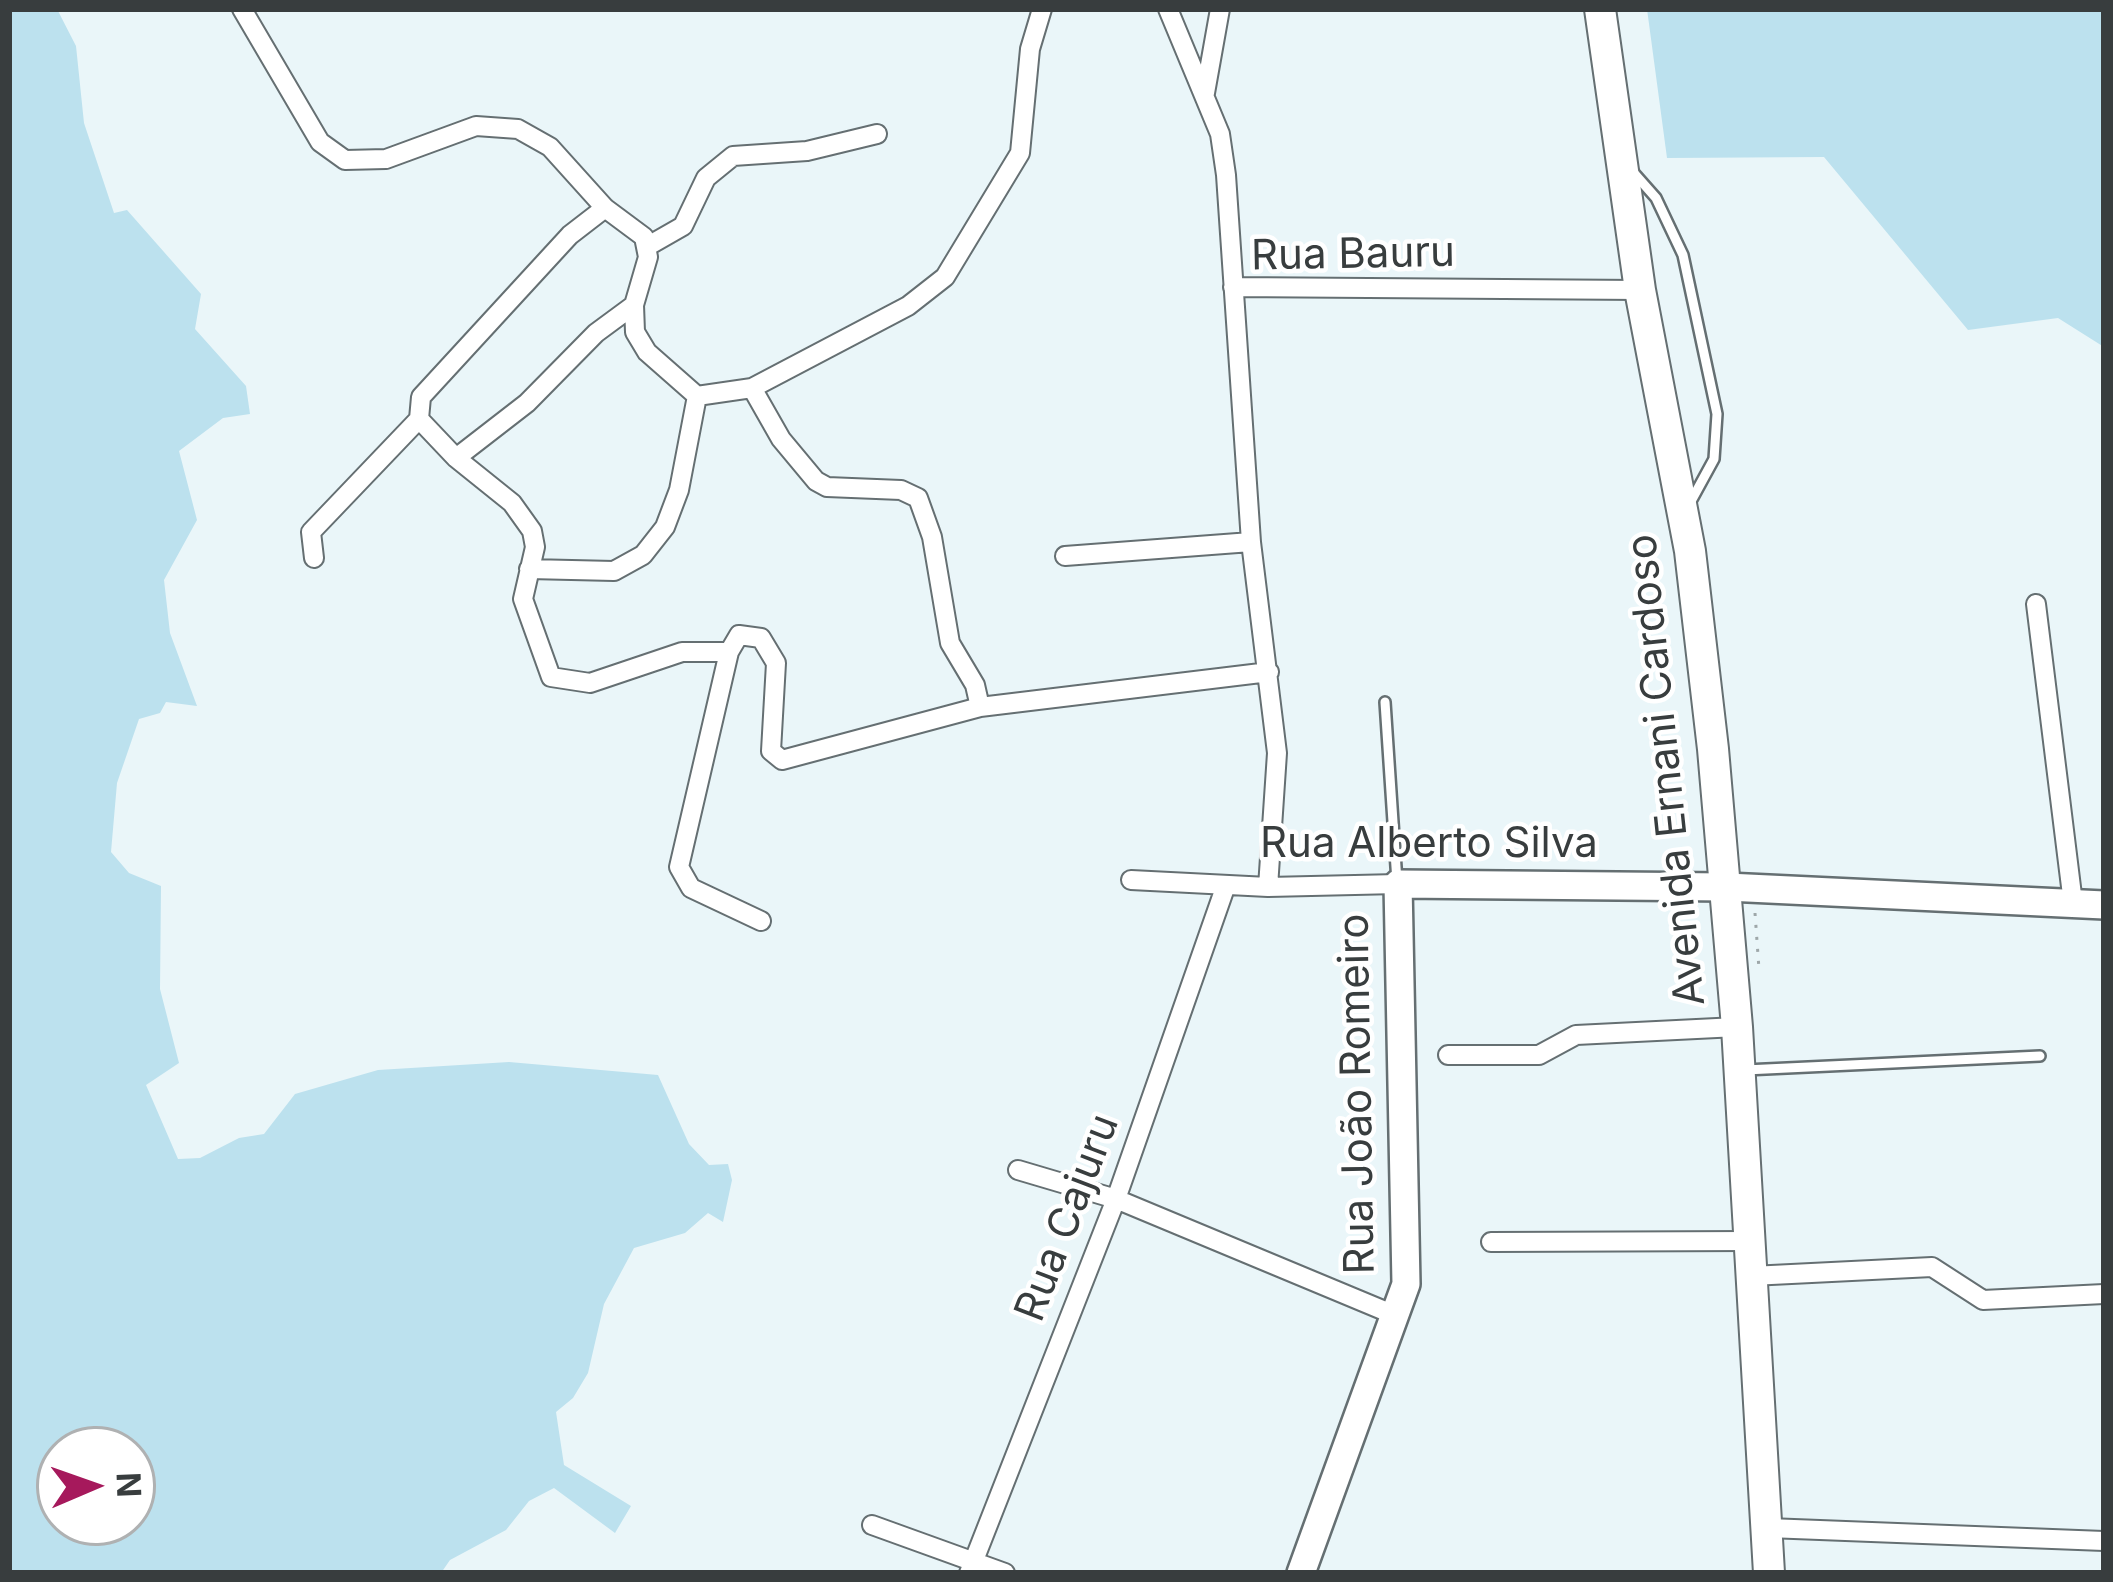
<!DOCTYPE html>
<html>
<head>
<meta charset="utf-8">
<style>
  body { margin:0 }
  #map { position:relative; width:2113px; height:1582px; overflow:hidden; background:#eaf6f9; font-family:Inter,sans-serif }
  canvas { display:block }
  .frame { position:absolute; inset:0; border:12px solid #383d3e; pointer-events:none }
  .north { position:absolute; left:36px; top:1426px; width:120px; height:120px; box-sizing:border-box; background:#fff; border:3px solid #afb1b2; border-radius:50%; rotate:88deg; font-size:33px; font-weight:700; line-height:48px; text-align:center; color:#383d3e }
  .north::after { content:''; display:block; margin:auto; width:42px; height:54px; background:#a6195c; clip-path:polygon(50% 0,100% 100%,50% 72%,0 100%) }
</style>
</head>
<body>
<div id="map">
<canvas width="2113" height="1582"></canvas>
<div class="frame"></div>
<div class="north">N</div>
</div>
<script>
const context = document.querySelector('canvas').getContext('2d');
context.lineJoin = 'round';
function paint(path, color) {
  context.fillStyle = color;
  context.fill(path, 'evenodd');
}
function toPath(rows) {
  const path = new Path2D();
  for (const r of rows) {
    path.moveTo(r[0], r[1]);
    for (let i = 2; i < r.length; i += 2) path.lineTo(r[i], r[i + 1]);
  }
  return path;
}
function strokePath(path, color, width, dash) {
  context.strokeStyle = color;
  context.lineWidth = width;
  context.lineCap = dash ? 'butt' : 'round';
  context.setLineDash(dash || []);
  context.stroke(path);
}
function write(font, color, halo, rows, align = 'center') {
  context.font = font + ' Inter,sans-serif';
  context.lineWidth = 9;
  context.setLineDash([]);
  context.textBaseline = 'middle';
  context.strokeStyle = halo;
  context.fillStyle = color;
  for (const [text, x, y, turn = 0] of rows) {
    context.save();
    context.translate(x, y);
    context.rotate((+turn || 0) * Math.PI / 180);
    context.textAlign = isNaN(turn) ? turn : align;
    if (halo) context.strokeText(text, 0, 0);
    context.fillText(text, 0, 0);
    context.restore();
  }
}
paint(toPath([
  [9,9,57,9,76,46,84,123,114,213,127,210,201,294,195,329,246,386,250,414,223,418,179,451,197,520,164,580,170,633,197,706,166,702,160,713,139,719,117,783,111,852,129,873,161,886,160,989,179,1063,146,1085,178,1159,200,1158,239,1138,264,1134,295,1094,378,1070,509,1062,658,1075,689,1144,709,1165,728,1164,732,1180,723,1222,708,1213,685,1233,634,1248,604,1304,588,1373,573,1398,556,1412,564,1465,631,1506,615,1533,554,1488,529,1501,506,1530,450,1560,441,1573,9,1573],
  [60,1450,132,1450,132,1522,60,1522],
  [1647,9,2104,9,2104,347,2058,318,1968,330,1824,157,1667,158]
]), '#bce1ee');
const lane = toPath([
  [1633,172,1656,198,1683,255,1717,414,1714,459,1690,503],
  [1385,702,1397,882],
  [1745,1070,2040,1056]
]);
const street = toPath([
  [242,9,320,142,345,160,386,159,476,126,518,129,550,147,605,208,644,237,648,257,634,305,635,332,647,352,697,396,752,388,908,306,945,277,1020,153,1030,49,1042,9],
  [1168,9,1220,134,1226,175,1251,542,1277,753,1268,887],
  [1205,93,1220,9],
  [648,246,683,226,706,178,733,156,807,151,877,134],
  [1233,287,1640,290],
  [752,388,781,439,816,481,827,487,901,490,918,498,932,537,950,643,975,685,980,707],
  [419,419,456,458,512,503,532,531,535,547,523,599,551,677,590,683,682,652,729,652],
  [419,419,421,397,570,235,605,208],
  [456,458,527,403,596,333,634,305],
  [1065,556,1251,542],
  [314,558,311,532,419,419],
  [529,569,614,571,643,555,665,527,679,490,697,396],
  [2036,604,2073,903],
  [1131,880,1268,887,1398,884],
  [761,921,691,888,679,867,729,652,739,635,761,638,776,663,771,751,782,760,980,707,1269,672],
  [1448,1055,1539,1055,1576,1035,1737,1027],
  [1018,1170,1116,1199,1397,1316],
  [1491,1242,1749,1241],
  [1751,1276,1932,1267,1983,1300,2104,1294],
  [872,1525,1005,1573],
  [1768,1528,2104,1541],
  [969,1573,1116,1199,1226,885]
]);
const secondary = toPath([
  [1301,1573,1406,1284,1398,884,1727,887,2104,905]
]);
const primary = toPath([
  [1600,9,1640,290,1690,551,1713,749,1737,1027,1769,1573]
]);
strokePath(lane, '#656f72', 14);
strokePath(street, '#656f72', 22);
strokePath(secondary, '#656f72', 32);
strokePath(primary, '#656f72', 34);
strokePath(toPath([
  [1755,913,1759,969]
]), '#9ea7a9', 3, [3, 9]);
strokePath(lane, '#fff', 9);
strokePath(street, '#fff', 18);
strokePath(secondary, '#fff', 27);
strokePath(primary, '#fff', 30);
write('42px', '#383d3e', '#fff', [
  ["Rua Bauru",1353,255,-1],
  ["Avenida Ernani Cardoso",1667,770,-96],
  ["Rua Alberto Silva",1429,844],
  ["Rua João Romeiro",1358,1094,-91],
  ["Rua Cajuru",1068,1218,-69]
]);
</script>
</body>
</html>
